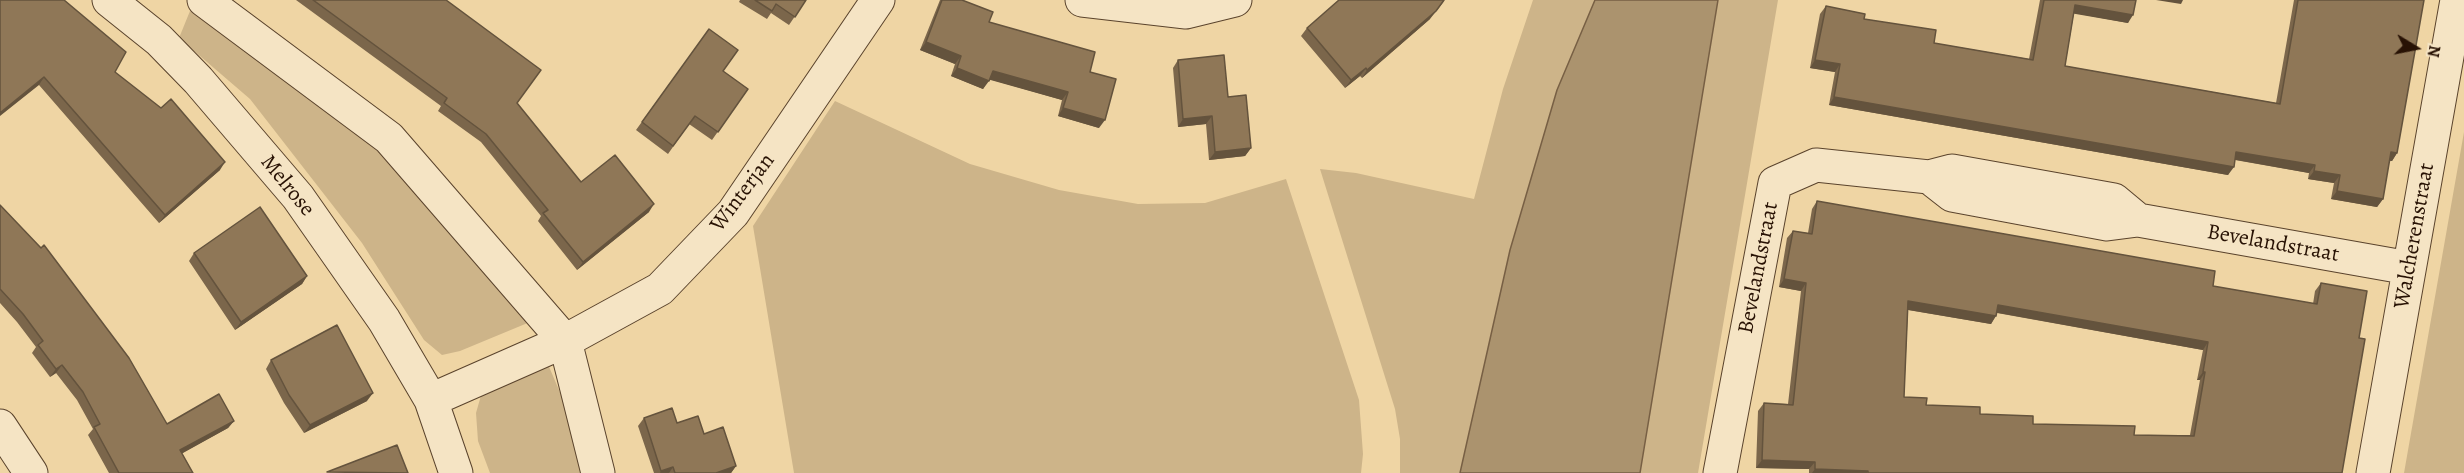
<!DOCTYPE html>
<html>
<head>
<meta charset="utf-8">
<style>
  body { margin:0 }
  #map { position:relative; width:2464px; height:473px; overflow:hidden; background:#efd5a4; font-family:Alegreya,serif }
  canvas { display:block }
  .north { position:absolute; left:2386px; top:18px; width:60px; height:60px; -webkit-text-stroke:4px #f5e4c4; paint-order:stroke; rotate:100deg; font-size:16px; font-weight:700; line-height:24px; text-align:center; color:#281204 }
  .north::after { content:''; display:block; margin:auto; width:21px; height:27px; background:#281204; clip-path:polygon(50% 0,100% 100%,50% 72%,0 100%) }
</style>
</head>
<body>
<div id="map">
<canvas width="2464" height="473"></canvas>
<div class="north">N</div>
</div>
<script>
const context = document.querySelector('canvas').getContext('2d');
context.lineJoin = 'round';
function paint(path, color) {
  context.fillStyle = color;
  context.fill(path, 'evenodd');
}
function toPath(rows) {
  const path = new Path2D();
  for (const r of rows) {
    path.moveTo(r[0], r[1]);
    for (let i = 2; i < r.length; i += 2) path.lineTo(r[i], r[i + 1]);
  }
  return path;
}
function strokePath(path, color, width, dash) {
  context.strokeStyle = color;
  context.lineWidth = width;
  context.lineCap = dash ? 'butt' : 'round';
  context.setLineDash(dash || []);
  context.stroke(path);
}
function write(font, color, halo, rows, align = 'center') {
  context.font = font + ' Alegreya,serif';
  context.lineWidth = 4.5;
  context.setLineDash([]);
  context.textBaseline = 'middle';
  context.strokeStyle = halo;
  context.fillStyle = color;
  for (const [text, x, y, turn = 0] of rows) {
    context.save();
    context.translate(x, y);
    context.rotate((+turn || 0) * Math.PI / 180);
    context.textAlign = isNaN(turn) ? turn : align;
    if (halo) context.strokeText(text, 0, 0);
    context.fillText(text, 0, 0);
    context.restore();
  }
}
paint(toPath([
  [1533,0,1595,0,1557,90,1510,250,1460,473,1400,473,1400,439,1395,409,1320,169,1356,173,1474,199,1503,89],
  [1718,0,1778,0,1698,473,1640,473],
  [190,11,369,142,450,224,530,322,460,351,442,355,424,340,362,243,250,99,179,38],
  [835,101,970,164,1059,190,1138,204,1205,203,1286,179,1359,400,1363,454,1361,473,794,473,753,226],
  [2464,132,2464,473,2404,473],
  [547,362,571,418,583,473,490,473,478,441,476,413,482,392]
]), '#cdb489');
const water = toPath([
  [1595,0,1718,0,1640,473,1460,473,1510,250,1557,90,1595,0]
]);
paint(water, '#ab936e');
strokePath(water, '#775f44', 1.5);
const minor = toPath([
  [109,0,159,40,198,80,298,197,384,320,431,400,456,473],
  [204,0,389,138,565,341,598,473],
  [1082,0,1186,12,1235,0],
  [1929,177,1952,195,2107,224,2138,220,2409,268],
  [431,400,565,341,660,289,733,213,878,0],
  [0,426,31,473],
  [1720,473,1775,183,1816,165,1929,177,1952,171,2114,200,2138,220],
  [2373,473,2457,0]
]);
strokePath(minor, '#5a432c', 35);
strokePath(minor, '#f5e4c4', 33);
paint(toPath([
  [0,0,115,72,220,170,159,223,39,85],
  [296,0,446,0,517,103,581,182,649,212,577,270,538,221,541,216,481,142,438,111,441,106],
  [740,0,806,0,789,25,771,13,767,19,739,2],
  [940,0,962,0,989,22,1090,72,1099,128,1058,116,1062,100,989,79,983,89,951,76,955,64,920,50],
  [2040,0,2136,0,2128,23,2074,13,2065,66,2276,103,2294,0,2424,0,2397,153,2392,161,2389,161,2383,199,2377,207,2331,199,2334,183,2308,179,2309,173,2235,160,2228,175,1829,105,1835,72,1810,68,1820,14,1826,6,1934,43,2029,59],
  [1430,19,1362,78,1360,76,1345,88,1301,36,1307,28],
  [709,29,723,71,748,89,712,140,689,124,668,154,636,130],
  [1178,60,1228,97,1251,148,1245,156,1209,160,1206,124,1178,127,1173,68],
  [1817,201,2213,286,2313,304,2315,291,2321,283,2359,338,2342,473,1809,473,1809,469,1756,468,1758,411,1764,403,1788,404,1801,291,1779,287,1787,238,1793,231,1808,233,1812,209],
  [1908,310,1991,324,1997,313,2203,350,2197,380,2200,380,2190,435,2134,435,2033,424,1926,405,1904,397],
  [0,205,167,424,234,421,228,428,182,453,193,473,109,473,88,435,93,429,77,400,56,373,50,377,32,353,36,347,17,322,0,303],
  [194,253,307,276,302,284,235,330,189,261],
  [271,360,367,401,304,433,284,403,266,369],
  [644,418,704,434,736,466,731,473,654,473,638,426]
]), '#7b664b');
paint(toPath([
  [1445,0,1430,19,1362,78,1367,70],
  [2156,0,2183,0,2181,4],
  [2075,5,2133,15,2128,23,2070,13],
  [926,42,961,56,955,64,920,50],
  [1815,60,1840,64,1835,72,1810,68],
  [957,68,989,81,983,89,951,76],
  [1366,68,1360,76,1345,88,1351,80],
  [993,71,1068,92,1062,100,987,79],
  [44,77,39,85,0,116,0,113],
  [1834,97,2234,167,2228,175,1829,105],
  [1063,108,1105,120,1099,128,1058,116],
  [1212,116,1206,124,1178,127,1183,119],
  [1251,148,1245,156,1209,160,1215,152],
  [2236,152,2315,165,2309,173,2231,159],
  [2391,152,2397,153,2392,161,2385,160],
  [225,162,220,170,159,223,165,215],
  [2314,171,2340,175,2334,183,2308,179],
  [2337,191,2383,199,2377,207,2331,199],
  [654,204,649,212,577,270,583,262],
  [307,276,302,284,235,330,241,322],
  [1784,279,1806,283,1801,291,1779,287],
  [1908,301,1996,316,1991,324,1903,309],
  [1998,305,2208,342,2203,350,1993,312],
  [62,365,56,373,50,377,56,369],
  [2203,372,2205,372,2200,380,2197,380],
  [373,393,367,401,304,433,310,425],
  [234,421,228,428,174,458,180,450],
  [1762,460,1815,462,1809,469,1756,468],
  [736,466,731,473,716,473],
  [673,467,669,473,660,473,661,471],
  [1815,469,1868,471,1867,473,1812,473]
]), '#64533d');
const building = toPath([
  [0,0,64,0,126,52,115,72,161,108,171,99,225,162,165,215,44,77,0,113,0,0],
  [313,0,446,0,541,70,517,103,581,182,615,155,654,204,583,262,543,213,548,210,486,134,444,103,447,98,313,0],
  [755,0,806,0,795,17,776,4,772,11,755,0],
  [942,0,962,0,993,12,989,22,1095,52,1090,72,1116,79,1105,120,1063,108,1068,92,993,71,989,81,957,68,961,56,926,42,942,0],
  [1339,0,1444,0,1436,11,1367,70,1366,68,1351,80,1307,28,1339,0],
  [2044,0,2136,0,2133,15,2075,5,2065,66,2280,104,2298,0,2424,0,2397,153,2391,152,2383,199,2337,191,2340,175,2314,171,2315,165,2236,152,2234,167,1834,97,1840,64,1815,60,1826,6,1865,14,1864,19,1936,30,1934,43,2033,60,2044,0],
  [709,29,738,50,723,71,748,89,718,132,695,116,673,146,642,122,709,29],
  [1224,55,1228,97,1246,95,1251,148,1215,152,1212,116,1183,119,1178,60,1224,55],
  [1817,201,2215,271,2213,286,2317,304,2321,283,2367,291,2359,338,2365,339,2342,473,1868,473,1868,471,1815,469,1815,462,1762,460,1764,403,1793,405,1806,283,1784,279,1793,231,1812,234,1817,201],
  [1908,301,1996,316,1998,305,2208,342,2203,372,2205,372,2194,436,2134,435,2135,426,2033,424,2033,416,1980,414,1980,407,1926,405,1927,398,1904,397,1908,301],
  [0,205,41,248,44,245,129,358,167,424,219,394,234,421,180,450,193,473,119,473,94,427,100,424,83,392,62,365,56,369,38,345,43,341,23,314,0,289,0,205],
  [260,207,307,276,241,322,194,253,260,207],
  [337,325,373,393,310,425,289,395,271,360,337,325],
  [672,408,677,423,698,416,704,434,723,427,736,466,716,473,675,473,673,467,661,471,644,418,672,408],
  [397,445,408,473,327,472,397,445]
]);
paint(building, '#8f7757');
strokePath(building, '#64533d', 1.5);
write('22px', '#281204', '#f5e4c4', [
  ["Melrose",287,186,51],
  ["Winterjan",743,193,-53],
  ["Walcherenstraat",2415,236,-80],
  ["Bevelandstraat",2273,244,10],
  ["Bevelandstraat",1759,268,-79]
]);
</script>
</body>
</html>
